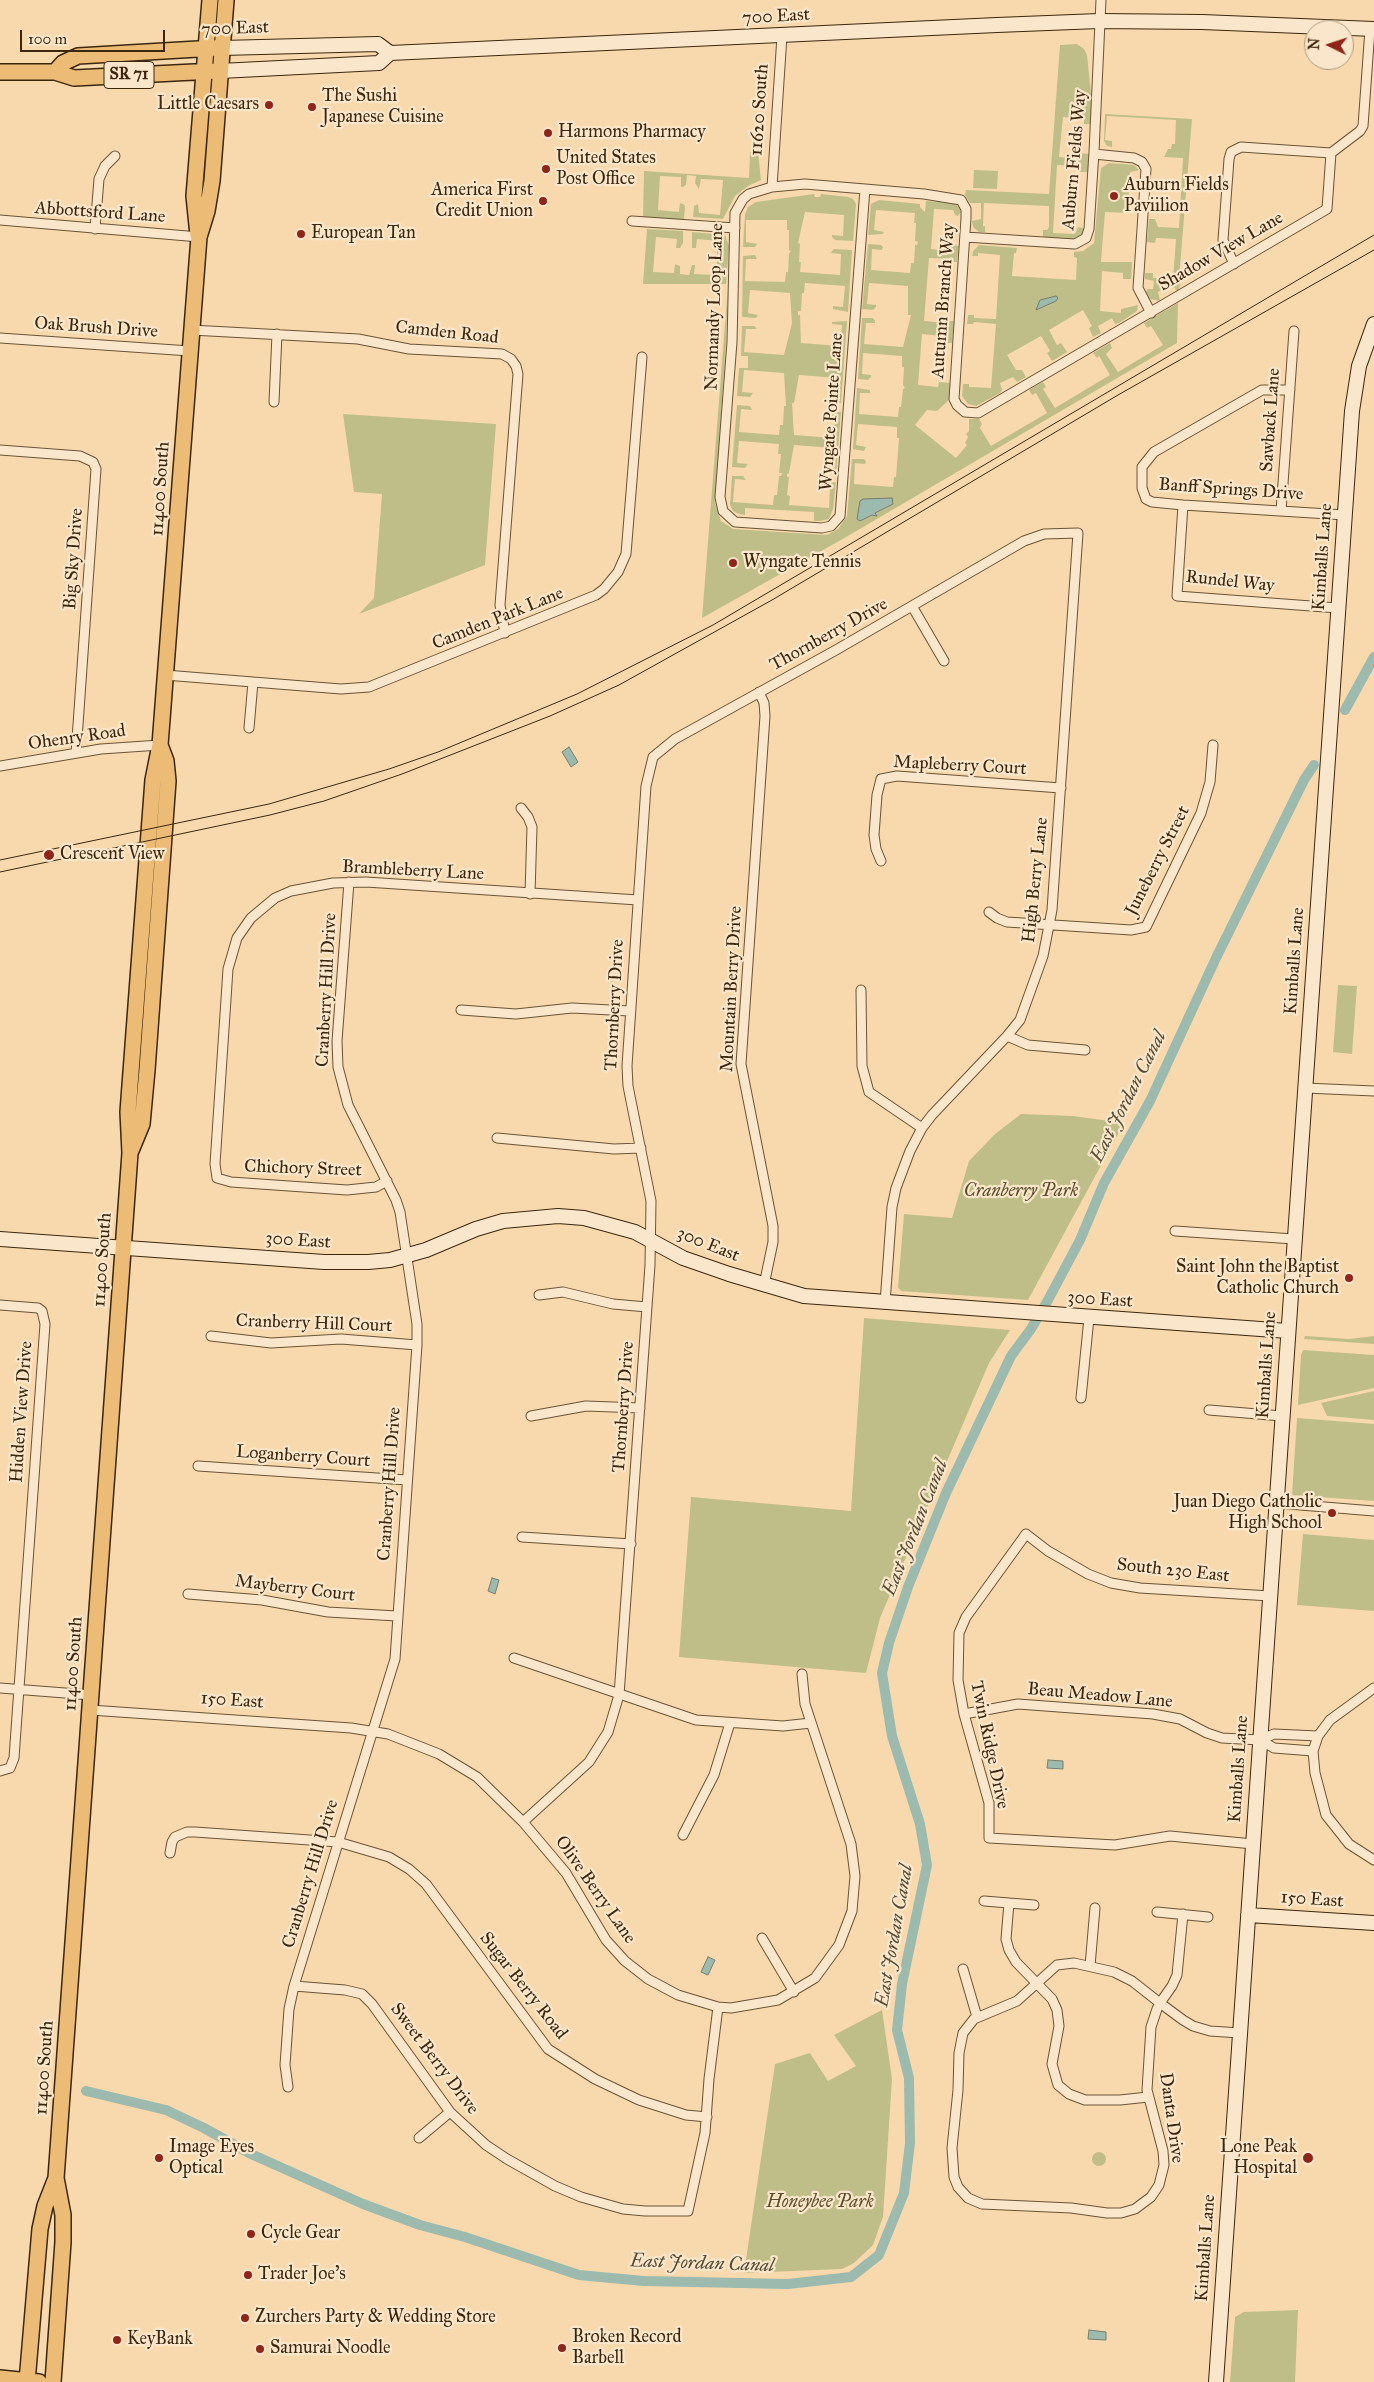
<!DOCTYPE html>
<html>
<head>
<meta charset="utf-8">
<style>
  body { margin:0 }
  #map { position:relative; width:1374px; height:2382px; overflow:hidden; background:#f8d9ae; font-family:"IM FELL Great Primer",serif }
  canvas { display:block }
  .north { position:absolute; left:1304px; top:20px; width:50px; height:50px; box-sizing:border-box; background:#fae6ca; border:1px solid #ae9a7e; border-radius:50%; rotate:274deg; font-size:14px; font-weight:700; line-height:20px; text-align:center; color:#3c270d }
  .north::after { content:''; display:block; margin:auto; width:18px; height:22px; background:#8f2418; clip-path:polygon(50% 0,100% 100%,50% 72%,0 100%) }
  .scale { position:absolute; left:20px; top:30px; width:145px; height:22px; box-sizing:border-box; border:2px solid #3c270d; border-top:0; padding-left:6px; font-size:15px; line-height:18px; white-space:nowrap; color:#3c270d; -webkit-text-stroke:4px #fae6ca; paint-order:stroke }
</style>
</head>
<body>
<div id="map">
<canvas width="1374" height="2382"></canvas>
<div class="north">N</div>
<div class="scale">100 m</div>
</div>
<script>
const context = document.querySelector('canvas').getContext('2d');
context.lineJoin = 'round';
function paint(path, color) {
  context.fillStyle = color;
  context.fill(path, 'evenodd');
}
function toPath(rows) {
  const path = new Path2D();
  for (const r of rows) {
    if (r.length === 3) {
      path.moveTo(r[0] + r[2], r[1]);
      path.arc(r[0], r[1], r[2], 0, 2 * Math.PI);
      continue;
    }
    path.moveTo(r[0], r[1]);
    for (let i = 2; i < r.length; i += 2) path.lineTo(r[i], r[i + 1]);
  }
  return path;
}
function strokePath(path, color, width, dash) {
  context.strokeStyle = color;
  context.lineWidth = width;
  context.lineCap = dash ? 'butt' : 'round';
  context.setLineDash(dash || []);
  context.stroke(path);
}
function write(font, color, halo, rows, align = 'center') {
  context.font = font + ' "IM FELL Great Primer",serif';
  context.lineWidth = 4.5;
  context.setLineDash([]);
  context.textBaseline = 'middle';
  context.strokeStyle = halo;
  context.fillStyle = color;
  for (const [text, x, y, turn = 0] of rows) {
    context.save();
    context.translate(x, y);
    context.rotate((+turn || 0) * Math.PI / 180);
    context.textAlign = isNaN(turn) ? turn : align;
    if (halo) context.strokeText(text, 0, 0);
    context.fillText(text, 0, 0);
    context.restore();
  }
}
paint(toPath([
  [1077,44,1084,49,1087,55,1093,113,1092,124,1084,124,1084,119,1063,117,1059,157,1079,159,1080,153,1089,154,1088,172,1079,172,1079,166,1057,165,1053,233,1075,234,1078,227,1084,228,1082,234,1075,239,1043,237,1043,230,1047,230,1049,227,1049,206,984,203,983,226,985,226,985,232,979,232,973,227,972,221,981,219,981,203,970,203,965,195,966,190,1049,194,1060,45],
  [1105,114,1192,119,1179,279,1181,282,1178,292,1171,284,1158,292,1160,301,1150,299,1146,293,1147,289,1153,289,1154,281,1145,279,1145,273,1153,273,1153,278,1173,279,1176,239,1156,238,1155,243,1147,242,1149,219,1155,219,1158,227,1179,228,1183,158,1164,157,1168,149,1171,149,1172,144,1175,144,1176,120,1107,116,1105,140,1112,141,1112,147,1107,146,1104,141],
  [750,152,758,152,761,180,748,186,735,196,723,219,693,217,694,206,698,204,699,213,720,215,723,180,701,179,699,189,695,183,696,176,687,175,686,185,683,187,681,187,681,177,660,176,658,210,679,212,680,203,683,204,685,206,684,220,643,217,644,171,749,178],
  [1109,163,1134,165,1139,170,1130,172,1128,213,1105,212,1101,262,1132,262,1131,279,1123,279,1123,273,1102,271,1100,311,1121,313,1121,309,1138,305,1137,311,1119,323,1115,324,1112,318,1098,326,1101,333,1093,337,1089,328,1092,326,1083,310,1049,330,1057,345,1061,343,1067,352,1052,361,1047,353,1050,351,1041,336,1007,355,1016,370,1022,370,1026,377,1017,382,1013,377,1000,383,1002,390,1000,393,976,406,968,404,962,396,963,384,969,384,969,387,991,388,996,324,974,322,973,324,967,324,968,315,974,315,974,318,996,319,1000,255,978,253,978,256,972,256,973,251,979,245,1017,248,1016,253,1014,253,1012,276,1076,280,1077,258,1074,257,1074,252,1083,251,1094,243,1101,168],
  [974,170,998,171,997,189,973,188],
  [814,194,815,197,820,197,821,194,848,197,853,199,856,204,853,241,835,240,832,237,832,235,843,236,844,215,805,212,798,243,800,244,799,262,801,262,800,272,840,275,841,254,831,253,832,251,834,249,852,250,848,312,833,309,833,306,843,307,845,286,805,283,804,293,802,293,801,311,798,311,798,315,800,315,801,343,840,346,842,325,832,324,832,322,847,321,841,403,828,403,826,400,837,399,838,378,799,375,794,403,792,403,794,435,834,438,835,417,826,414,827,412,841,412,836,474,822,472,822,469,832,469,833,448,794,445,789,473,787,474,787,477,789,477,787,495,790,496,789,505,829,508,830,487,821,486,821,484,836,482,833,509,829,519,820,521,814,521,814,512,745,508,745,515,739,514,733,511,730,505,732,476,743,476,746,480,735,479,733,502,773,505,774,495,777,495,779,476,781,476,782,473,779,473,781,454,778,454,779,444,739,441,737,463,748,464,745,468,732,467,737,405,750,406,752,410,741,409,739,432,779,435,780,425,783,425,784,406,786,406,784,373,744,370,742,392,753,393,750,397,737,396,739,368,748,368,748,356,741,356,742,326,754,326,757,329,746,329,744,352,784,355,792,323,790,293,750,290,748,313,758,315,756,318,742,317,743,256,755,255,757,259,746,259,745,281,785,282,786,272,788,272,789,254,791,251,789,250,789,230,787,230,787,220,746,220,746,242,757,244,755,247,743,247,745,214,748,207,756,202],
  [879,200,920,204,920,207,925,212,926,201,953,203,960,207,961,212,958,216,955,215,953,210,934,209,931,249,949,251,953,245,959,246,957,262,952,262,952,259,929,258,924,321,946,323,947,321,954,321,952,343,946,343,946,339,942,339,942,336,922,334,918,385,938,387,939,382,950,383,949,400,937,411,927,410,915,425,956,458,967,445,965,443,968,437,966,434,969,431,969,419,979,419,982,424,980,428,991,446,1047,413,1036,393,1032,395,1029,390,1034,387,1043,382,1046,387,1043,389,1055,408,1110,375,1099,356,1097,358,1093,353,1110,343,1112,348,1106,354,1118,372,1163,345,1151,326,1147,328,1144,323,1178,303,1177,343,841,540,702,618,728,286,726,343,715,503,721,521,733,529,827,535,838,529,847,516,852,459,864,459,866,462,865,464,855,463,854,484,893,487,894,477,896,477,899,438,897,438,897,427,858,424,856,445,866,447,864,451,853,449,857,388,870,390,870,393,860,393,859,414,898,417,899,407,901,407,903,389,905,388,903,385,904,367,902,367,902,356,863,353,862,374,871,375,871,377,868,380,858,379,862,318,873,318,875,321,875,323,866,323,864,344,903,347,911,315,908,315,908,286,869,283,867,304,876,305,876,307,873,310,862,309,868,244,881,245,883,247,882,250,872,249,871,270,910,273,911,263,914,263,915,245,917,245,918,242,915,241,916,223,914,223,915,213,876,210,874,230,884,232,883,234,868,235,871,204],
  [647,229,683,231,683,243,680,248,676,248,677,239,656,237,653,272,674,273,675,264,680,266,680,274,689,275,692,265,695,265,694,274,716,275,718,241,697,239,696,248,692,248,692,232,725,235,729,246,726,284,643,284],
  [343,414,496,424,485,565,359,614,374,598,382,494,354,492],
  [1338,985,1357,986,1352,1054,1333,1052],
  [1021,1114,1073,1116,1124,1123,1028,1300,901,1291,898,1287,904,1214,952,1218,969,1161,995,1134],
  [864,1318,1010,1330,989,1363,880,1618,866,1673,679,1657,691,1497,851,1511],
  [1305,1336,1349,1339,1374,1336,1374,1344,1304,1339],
  [1303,1350,1374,1355,1374,1388,1298,1405,1301,1355],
  [1374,1391,1374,1420,1327,1416,1321,1403],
  [1297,1418,1374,1424,1374,1501,1292,1495],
  [1303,1534,1374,1540,1374,1611,1297,1605],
  [882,2010,892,2079,883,2217,873,2245,854,2263,842,2269,744,2273,775,2064,810,2053,828,2081,856,2066,834,2035],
  [1099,2159,7],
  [1298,2310,1295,2382,1230,2382,1235,2317,1244,2312]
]), '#c0be88');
const water = toPath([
  [1056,296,1058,298,1056,301,1036,310,1040,300,1056,296],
  [892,498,893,504,875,513,877,516,872,515,860,521,857,519,860,501,863,499,892,498],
  [569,747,578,762,571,767,562,752,569,747],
  [492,1578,499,1580,495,1594,488,1591,492,1578],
  [1048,1760,1063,1761,1063,1769,1047,1768,1048,1760],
  [708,1957,715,1960,708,1975,701,1972,708,1957],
  [1089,2330,1106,2332,1106,2340,1088,2339,1089,2330]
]);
paint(water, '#9dbaae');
strokePath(water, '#767f6e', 1);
strokePath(toPath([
  [1345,710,1374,657],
  [86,2091,166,2110,204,2128,251,2154,363,2204,420,2225,465,2237,579,2275,644,2281,788,2284,851,2277,879,2255,904,2193,910,2143,909,2078,897,2030,902,1984,927,1865,920,1824,892,1736,882,1673,889,1643,908,1587,946,1493,1011,1356,1031,1329,1048,1300,1080,1240,1104,1183,1150,1101,1216,958,1304,780,1314,765]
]), '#9dbaae', 10);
const street = toPath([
  [1331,153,1360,131,1363,126,1370,29],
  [1094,154,1134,158,1142,162,1146,169,1138,288,1151,313],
  [772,187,782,36],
  [865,189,840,516,831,526,822,528,735,522,723,511,720,497,732,342,735,213,743,199,749,194,772,187,805,184,865,189,924,194,961,200,966,209,966,218,954,399,957,405,965,412,978,413,1327,209,1331,153],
  [0,220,199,237],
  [632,221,735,228],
  [95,229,99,179,105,166,115,156],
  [965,237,1075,244,1086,238,1089,229,1094,152,1101,0],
  [1234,264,1223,240,1229,159,1231,152,1241,147,1331,153],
  [191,330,358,339,409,349,502,354,511,359,516,366,518,374,500,605,505,633],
  [0,338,190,351],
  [1290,390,1262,390,1154,452,1142,467,1142,488,1146,499,1152,502,1183,505,1345,515],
  [274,402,277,334],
  [0,450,80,456,93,462,96,469,76,753],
  [1183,505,1177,596,1338,608],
  [1281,511,1294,331],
  [912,606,944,661],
  [165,675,341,689,369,687,596,595,604,589,618,572,626,554,642,357],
  [759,692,764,703,765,716,741,1064,773,1226,773,1242,764,1285],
  [249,728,253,682],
  [0,766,101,749,160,745],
  [521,808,528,817,532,827,530,894],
  [881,861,876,849,874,835,877,795,881,779,897,776,1061,788],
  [989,912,997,918,1007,922,1131,930,1146,927,1201,813,1210,782,1213,745],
  [861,990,862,1066,869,1092,922,1128],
  [461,1010,516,1014,572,1008,630,1011],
  [1007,1036,1028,1045,1085,1050],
  [1305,1088,1374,1091],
  [497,1138,614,1149,641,1148],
  [387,1181,376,1187,347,1190,231,1182,217,1178,215,1164,228,969,237,938,251,918,275,898,291,891,333,883,366,882,638,900],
  [1175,1231,1294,1239],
  [539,1295,563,1292,613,1304,647,1307],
  [0,1305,38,1308,42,1311,45,1324,14,1758,10,1768,0,1771],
  [211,1336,271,1343,341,1339,417,1345],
  [1081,1398,1089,1318],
  [1209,1410,1282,1416],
  [531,1416,586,1406,640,1408],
  [198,1466,407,1480],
  [1276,1503,1374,1511],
  [522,1537,631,1544],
  [188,1594,262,1600,328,1612,397,1616],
  [514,1658,696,1720,783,1726,811,1723],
  [0,1688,91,1695],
  [1374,1688,1330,1720,1318,1736,1313,1751,1315,1773,1326,1815,1349,1844,1374,1860],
  [90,1710,351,1728,388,1734,439,1754,477,1777,523,1822,566,1873,606,1940,625,1961,648,1979,678,1995,718,2007,731,2008,778,2000,815,1978,839,1945,852,1911,855,1876,851,1844,805,1704,802,1674],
  [964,1714,1018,1704,1153,1714,1180,1719,1207,1733,1222,1738,1260,1740,1274,1748,1313,1751],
  [1260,1740,1274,1734,1318,1736],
  [523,1822,589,1762,608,1732,619,1695,650,1265,651,1201,628,1086,627,1066,646,786,653,757,675,739,836,650,1024,541,1044,534,1078,533,1052,910,1043,956,1020,1020,1007,1036,932,1115,922,1128,910,1151,896,1188,892,1207,885,1303],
  [683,1835,714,1775,730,1723],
  [1253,1844,1170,1836,1115,1845,989,1838,989,1803,964,1714,958,1680,959,1633,966,1617,1026,1534,1048,1551,1088,1574,1111,1583,1140,1588,1270,1596],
  [170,1853,172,1842,175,1837,187,1832,195,1832,338,1842,389,1857,409,1869,426,1884,548,2049,595,2079,639,2100,686,2115,707,2117],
  [984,1901,1034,1905],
  [1009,1903,1006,1939,1009,1950,1016,1962,1052,1999,1057,2010,1059,2026,1052,2064,1058,2085,1069,2094,1085,2100,1120,2100,1148,2097],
  [1157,1912,1208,1917],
  [1183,1914,1177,1975,1172,1986,1160,2003,1157,2009,1151,2027,1147,2090,1163,2151,1164,2165,1159,2185,1151,2197,1135,2209,1121,2213,1107,2213,1071,2208,982,2204,968,2198,958,2187,954,2177,952,2148,958,2090,959,2053,963,2033,974,2019,1017,2001,1057,1965,1074,1963,1114,1972,1132,1981,1160,2003,1183,2020,1193,2026,1210,2031,1240,2033],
  [762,1938,794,1992],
  [1090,1966,1095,1908],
  [963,1969,977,2017],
  [294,1986,345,1990,362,1994,372,2004,450,2112,486,2145,507,2159,555,2186,581,2197,623,2209,645,2211,688,2211,705,2133,709,2079,718,2007],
  [288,2087,285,2065,289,2009,294,1986,395,1659,417,1345,417,1324,400,1212,396,1200,348,1105,338,1067,337,1041,349,882],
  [419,2138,450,2112]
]);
const secondary = toPath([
  [222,48,378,44,390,53],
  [220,71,379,63,390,53,997,25,1099,21,1202,22,1374,29],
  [0,1239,324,1262,368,1262,390,1260,426,1250,476,1229,503,1221,558,1216,584,1218,635,1232,683,1258,729,1274,804,1296,1288,1331],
  [1248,1915,1374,1923],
  [1216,2382,1352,411,1359,366,1374,324]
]);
const primary = toPath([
  [0,72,55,72,74,78,214,71],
  [55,72,63,63,78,56,215,48],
  [198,235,194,196,210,0],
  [130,1153,142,1124,147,1070,168,781,166,761,160,745],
  [0,2378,39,2382],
  [27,2382,40,2229,45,2206,56,2178],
  [53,2382,63,2242,63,2215,56,2178,130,1153,128,1112,153,780,160,745,199,237,207,211,212,181,226,0]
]);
strokePath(street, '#6b5435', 11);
strokePath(secondary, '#3c270d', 16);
strokePath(primary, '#3c270d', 18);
strokePath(street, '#fae6ca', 9);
strokePath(secondary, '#fae6ca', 14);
strokePath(primary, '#ecbc77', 15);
strokePath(toPath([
  [0,860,269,804,389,769,438,752,577,694,713,625,1374,235],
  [0,872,270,815,324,801,402,774,550,716,619,685,772,600,1118,395,1374,250]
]), '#3c270d', 1);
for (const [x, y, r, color] of [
  [269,105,5,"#8f2418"],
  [312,107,5,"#8f2418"],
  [548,133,5,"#8f2418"],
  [546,169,5,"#8f2418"],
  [1114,196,5,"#8f2418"],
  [543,201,5,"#8f2418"],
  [301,234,5,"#8f2418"],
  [733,563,5,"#8f2418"],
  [49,855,6,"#8f2418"],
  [1349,1278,5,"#8f2418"],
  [1332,1513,5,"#8f2418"],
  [159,2158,5,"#8f2418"],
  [1308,2158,6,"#8f2418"],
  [251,2234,5,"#8f2418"],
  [248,2275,5,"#8f2418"],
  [245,2318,5,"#8f2418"],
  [117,2340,5,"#8f2418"],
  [562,2348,5,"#8f2418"],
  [260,2349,5,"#8f2418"]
]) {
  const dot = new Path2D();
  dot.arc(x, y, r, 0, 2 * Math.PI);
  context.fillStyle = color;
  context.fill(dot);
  strokePath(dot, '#fae6ca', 2);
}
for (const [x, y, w] of [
  [129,75,50]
]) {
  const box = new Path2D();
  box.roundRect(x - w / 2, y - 13.5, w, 27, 4);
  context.fillStyle = '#fae6ca';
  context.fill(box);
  strokePath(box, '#3c270d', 1);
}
write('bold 16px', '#3c270d', null, [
  ["SR 71",129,75]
]);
write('18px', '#3c270d', '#fae6ca', [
  ["700 East",776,17,-3],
  ["700 East",235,29,-2],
  ["11620 South",760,110,-86],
  ["Auburn Fields Way",1075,160,-85],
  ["Abbottsford Lane",100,213,4],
  ["Shadow View Lane",1221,252,-30],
  ["Autumn Branch Way",944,301,-86],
  ["Normandy Loop Lane",715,307,-88],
  ["Oak Brush Drive",96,328,4],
  ["Camden Road",447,333,6],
  ["Wyngate Pointe Lane",832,412,-86],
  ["Sawback Lane",1271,420,-86],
  ["11400 South",161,489,-86],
  ["Banff Springs Drive",1231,490,4],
  ["Kimballs Lane",1323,557,-86],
  ["Big Sky Drive",74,559,-86],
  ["Rundel Way",1230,582,6],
  ["Camden Park Lane",498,619,-22],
  ["Thornberry Drive",829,635,-29],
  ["Ohenry Road",77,738,-8],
  ["Mapleberry Court",960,766,3],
  ["Juneberry Street",1158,861,-63],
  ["Brambleberry Lane",413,871,3],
  ["High Berry Lane",1036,880,-84],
  ["Kimballs Lane",1295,961,-86],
  ["Mountain Berry Drive",732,989,-87],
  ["Cranberry Hill Drive",327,990,-87],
  ["Thornberry Drive",615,1005,-87],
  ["Chichory Street",303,1169,2],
  ["300 East",298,1241,4],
  ["300 East",708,1245,22],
  ["11400 South",103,1260,-86],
  ["300 East",1100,1300,4],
  ["Cranberry Hill Court",314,1324,2],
  ["Kimballs Lane",1267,1365,-86],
  ["Thornberry Drive",624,1407,-86],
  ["Hidden View Drive",22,1412,-86],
  ["Loganberry Court",303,1457,4],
  ["Cranberry Hill Drive",390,1484,-86],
  ["South 230 East",1173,1571,6],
  ["Mayberry Court",295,1589,7],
  ["11400 South",74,1664,-86],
  ["Beau Meadow Lane",1100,1696,5],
  ["150 East",232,1701,4],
  ["Twin Ridge Drive",989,1745,78],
  ["Kimballs Lane",1239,1769,-86],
  ["Cranberry Hill Drive",311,1874,-73],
  ["Olive Berry Lane",595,1890,55],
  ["150 East",1312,1900,4],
  ["Sugar Berry Road",523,1986,52],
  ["Sweet Berry Drive",434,2059,53],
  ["11400 South",45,2068,-86],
  ["Danta Drive",1171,2118,82],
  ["Kimballs Lane",1206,2248,-86]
]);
write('18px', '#3c270d', '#fae6ca', [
  ["The Sushi",322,97],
  ["Japanese Cuisine",322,118],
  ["Little Caesars",259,105,"right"],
  ["Harmons Pharmacy",558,133],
  ["United States",556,159],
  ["Post Office",556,180],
  ["Auburn Fields",1124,186],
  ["Paviilion",1124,207],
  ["America First",533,191,"right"],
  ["Credit Union",533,212,"right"],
  ["European Tan",311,234],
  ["Wyngate Tennis",743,563],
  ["Crescent View",60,855],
  ["Saint John the Baptist",1339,1268,"right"],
  ["Catholic Church",1339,1289,"right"],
  ["Juan Diego Catholic",1322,1503,"right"],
  ["High School",1322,1524,"right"],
  ["Image Eyes",169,2148],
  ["Optical",169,2169],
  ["Lone Peak",1297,2148,"right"],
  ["Hospital",1297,2169,"right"],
  ["Cycle Gear",261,2234],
  ["Trader Joe's",258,2275],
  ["Zurchers Party & Wedding Store",255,2318],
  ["Broken Record",572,2338],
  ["Barbell",572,2359],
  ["KeyBank",127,2340],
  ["Samurai Noodle",270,2349]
], 'left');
write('italic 18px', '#5d4d2c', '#fae6ca', [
  ["Cranberry Park",1021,1192],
  ["Honeybee Park",820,2203]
]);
write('italic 19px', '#544c35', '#fae6ca', [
  ["East Jordan Canal",1129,1097,-63],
  ["East Jordan Canal",916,1528,-68],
  ["East Jordan Canal",895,1936,-80],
  ["East Jordan Canal",702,2264,2]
]);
</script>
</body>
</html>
